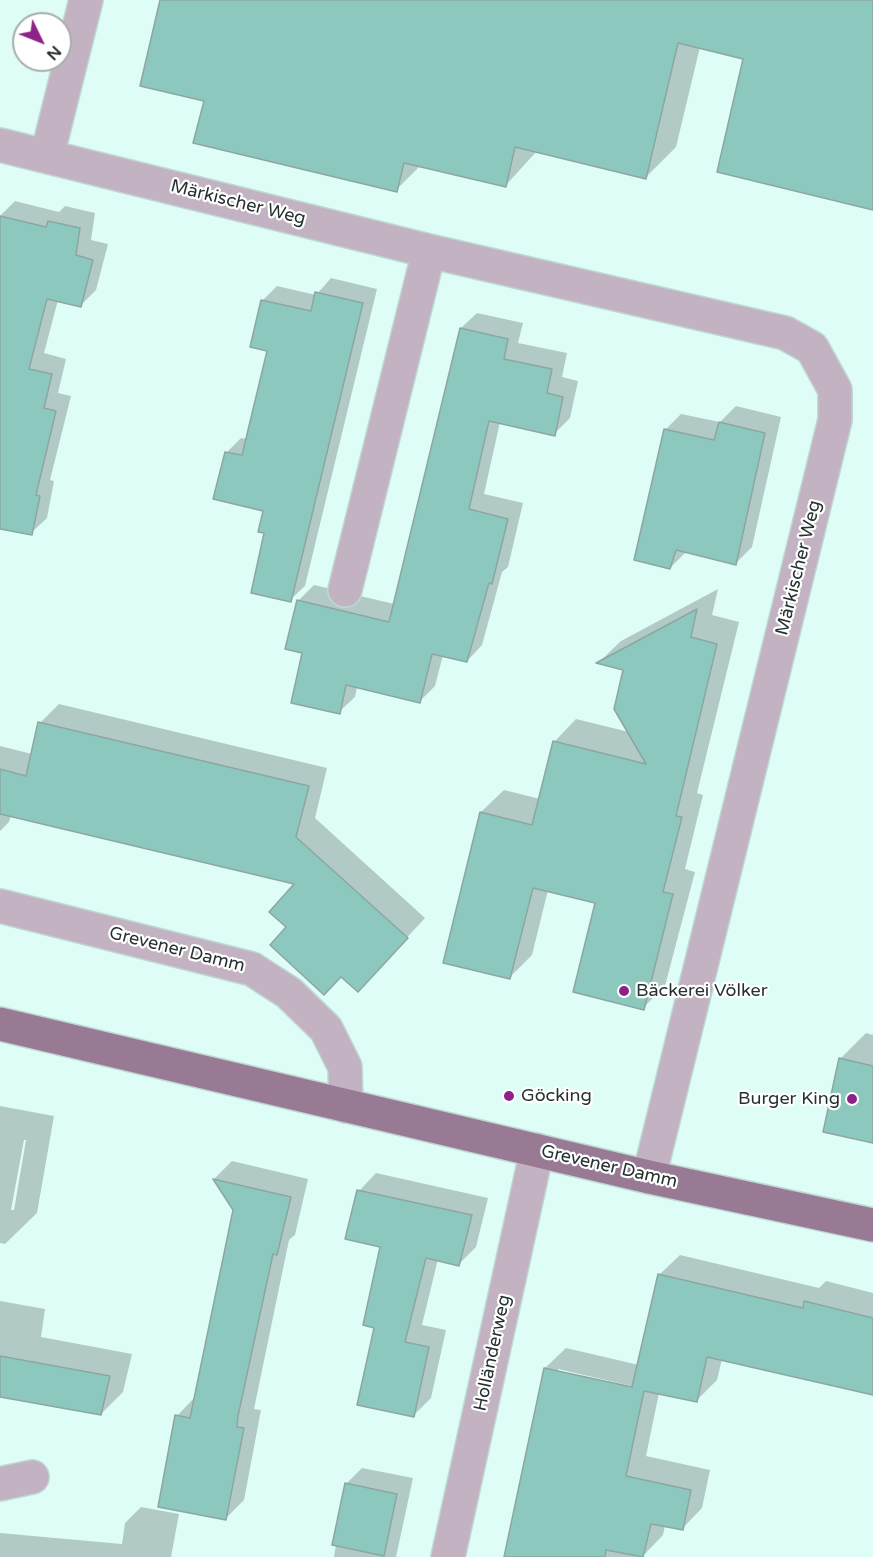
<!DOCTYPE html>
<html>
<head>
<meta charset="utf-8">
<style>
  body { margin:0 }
  #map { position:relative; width:873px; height:1557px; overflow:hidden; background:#dffdf7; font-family:"Varela Round",sans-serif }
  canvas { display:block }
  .north { position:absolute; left:12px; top:12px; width:60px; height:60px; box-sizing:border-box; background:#fff; border:2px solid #a8adac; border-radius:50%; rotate:133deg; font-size:16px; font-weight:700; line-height:24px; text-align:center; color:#25312f }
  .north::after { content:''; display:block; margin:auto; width:21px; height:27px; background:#8d2388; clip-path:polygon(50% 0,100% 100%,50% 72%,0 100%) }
</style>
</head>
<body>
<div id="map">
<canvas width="873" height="1557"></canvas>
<div class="north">N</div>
</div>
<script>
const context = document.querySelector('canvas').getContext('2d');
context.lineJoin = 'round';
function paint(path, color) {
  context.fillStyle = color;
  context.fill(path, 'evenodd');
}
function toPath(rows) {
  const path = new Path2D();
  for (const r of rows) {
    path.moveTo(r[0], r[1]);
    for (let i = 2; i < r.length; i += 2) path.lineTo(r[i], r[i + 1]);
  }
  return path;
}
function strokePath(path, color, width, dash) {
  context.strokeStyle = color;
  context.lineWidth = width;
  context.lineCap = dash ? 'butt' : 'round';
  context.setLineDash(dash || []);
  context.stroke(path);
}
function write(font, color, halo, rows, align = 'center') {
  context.font = font + ' "Varela Round",sans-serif';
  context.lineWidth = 4.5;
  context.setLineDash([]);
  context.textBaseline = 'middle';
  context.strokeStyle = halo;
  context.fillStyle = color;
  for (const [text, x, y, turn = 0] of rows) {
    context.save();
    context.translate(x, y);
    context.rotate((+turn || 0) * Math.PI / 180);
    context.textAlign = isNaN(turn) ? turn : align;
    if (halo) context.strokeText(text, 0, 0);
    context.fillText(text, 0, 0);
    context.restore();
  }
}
paint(toPath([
  [162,0,873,0,873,204,745,57,700,47,676,147,645,178,537,151,506,185,421,165,396,190,206,100],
  [15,201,59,212,65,206,95,213,91,240,108,244,96,290,81,305,58,300,44,353,66,359,58,393,71,396,50,480,54,481,47,518,31,533,0,527,0,216],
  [331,278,377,289,305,586,290,600,266,532,265,510,227,452,241,438,248,439,269,350,262,301,277,286,316,295],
  [477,313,523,323,518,343,567,353,562,377,578,381,570,418,554,434,500,422,484,494,523,503,508,567,502,572,482,645,467,661,443,655,435,686,419,702,357,687,355,697,339,712,304,652,298,601,314,585,394,604,461,328],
  [736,406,781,417,752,547,736,563,687,551,670,568,665,430,681,414,720,422],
  [718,589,712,615,739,622,697,793,703,795,685,869,695,872,665,986,643,1008,597,902,548,890,532,955,510,977,481,812,504,790,540,799,554,742,576,719,629,732,625,668,599,662,621,641],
  [59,704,327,768,315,818,425,918,358,990,288,927,297,883,11,815,9,822,0,831,0,746,32,754,40,723],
  [866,1033,873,1035,873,1141,840,1059],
  [0,1106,54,1116,37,1213,5,1244,0,1243],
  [24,1140,26,1140,14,1210,11,1210],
  [232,1161,308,1179,295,1235,289,1240,254,1409,261,1410,244,1500,226,1518,177,1416,195,1397,234,1210,214,1179],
  [376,1173,488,1198,476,1247,459,1264,438,1259,422,1325,446,1330,431,1398,414,1415,376,1327,382,1246,359,1191],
  [680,1255,819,1288,826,1281,873,1293,873,1394,722,1359,717,1380,696,1401,659,1393,646,1456,710,1470,702,1508,682,1529,665,1525,663,1535,643,1556,637,1554,637,1557,506,1557,545,1368,566,1348,639,1365,659,1275],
  [558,1369,640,1388,639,1390,558,1372],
  [0,1301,45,1309,41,1337,132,1354,123,1392,101,1414,0,1395],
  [362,1468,413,1478,396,1557,334,1557,346,1484],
  [141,1507,179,1514,171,1557,0,1557,0,1533,122,1544,125,1523]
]), '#0003');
const building = toPath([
  [160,0,873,0,873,210,717,172,743,59,678,43,646,179,515,147,506,187,404,163,397,192,193,143,204,101,140,86,160,0],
  [0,216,46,227,48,221,80,228,76,255,93,260,81,307,47,299,29,369,52,374,44,408,56,411,36,495,40,496,32,535,0,529,0,216],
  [315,292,363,303,291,602,251,593,264,533,258,532,263,511,213,499,225,452,242,455,267,351,250,347,261,300,311,311,315,292],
  [460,328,508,339,504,359,552,369,547,393,563,397,555,436,489,421,469,509,508,519,492,584,489,583,467,662,432,654,420,703,346,685,340,714,291,703,302,653,285,649,297,600,389,622,460,328],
  [719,422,765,433,736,565,676,550,670,569,634,560,664,429,714,440,719,422],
  [697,609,691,637,717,644,676,816,682,817,663,892,673,894,644,1010,573,992,595,903,533,888,510,979,443,963,480,812,532,825,553,741,646,764,614,709,623,670,596,663,697,609],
  [38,722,309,786,296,837,408,938,358,992,341,977,324,995,270,945,286,927,269,912,294,884,0,814,0,769,26,776,38,722],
  [839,1058,873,1066,873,1143,823,1132,839,1058],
  [213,1179,291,1197,277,1255,273,1254,238,1416,237,1427,244,1428,226,1520,158,1507,175,1415,190,1418,233,1210,213,1179],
  [357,1190,472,1215,459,1266,426,1258,405,1342,429,1347,414,1417,357,1405,374,1328,363,1325,380,1247,345,1239,357,1190],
  [658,1274,803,1308,804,1301,873,1318,873,1395,707,1357,697,1402,644,1391,626,1476,691,1490,683,1530,651,1524,643,1557,606,1550,605,1557,504,1557,544,1368,632,1387,658,1274],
  [0,1356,110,1376,101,1415,0,1397,0,1356],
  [345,1483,397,1494,384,1556,332,1545,345,1483]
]);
paint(building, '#8dc8be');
strokePath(building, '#8ca7a2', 1.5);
const street = toPath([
  [0,145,429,251,785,333,812,348,835,390,835,420,649,1177],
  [47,156,86,0],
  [345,590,429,251],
  [0,906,252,969,289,993,326,1029,345,1067,346,1106],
  [0,1484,32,1477],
  [448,1557,537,1150]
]);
const primary = toPath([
  [0,1024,649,1177,873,1225]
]);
strokePath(street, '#bed8d3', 36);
strokePath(primary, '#bed8d3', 36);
strokePath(street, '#c3b2c1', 33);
strokePath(primary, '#987a95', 33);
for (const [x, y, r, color] of [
  [624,991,6,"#8d2388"],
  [509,1096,6,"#8d2388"],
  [852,1099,6,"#8d2388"]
]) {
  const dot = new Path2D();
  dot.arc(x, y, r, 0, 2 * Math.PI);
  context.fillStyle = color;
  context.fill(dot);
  strokePath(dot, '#fff', 2);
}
write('18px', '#25312f', '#fff', [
  ["Märkischer Weg",238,203,14],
  ["Märkischer Weg",799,568,-76],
  ["Grevener Damm",177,950,14],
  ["Grevener Damm",609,1167,13],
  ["Holländerweg",493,1353,-78]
]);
write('18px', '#25312f', '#fff', [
  ["Bäckerei Völker",636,991],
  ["Göcking",521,1096],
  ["Burger King",840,1099,"right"]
], 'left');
</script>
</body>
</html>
